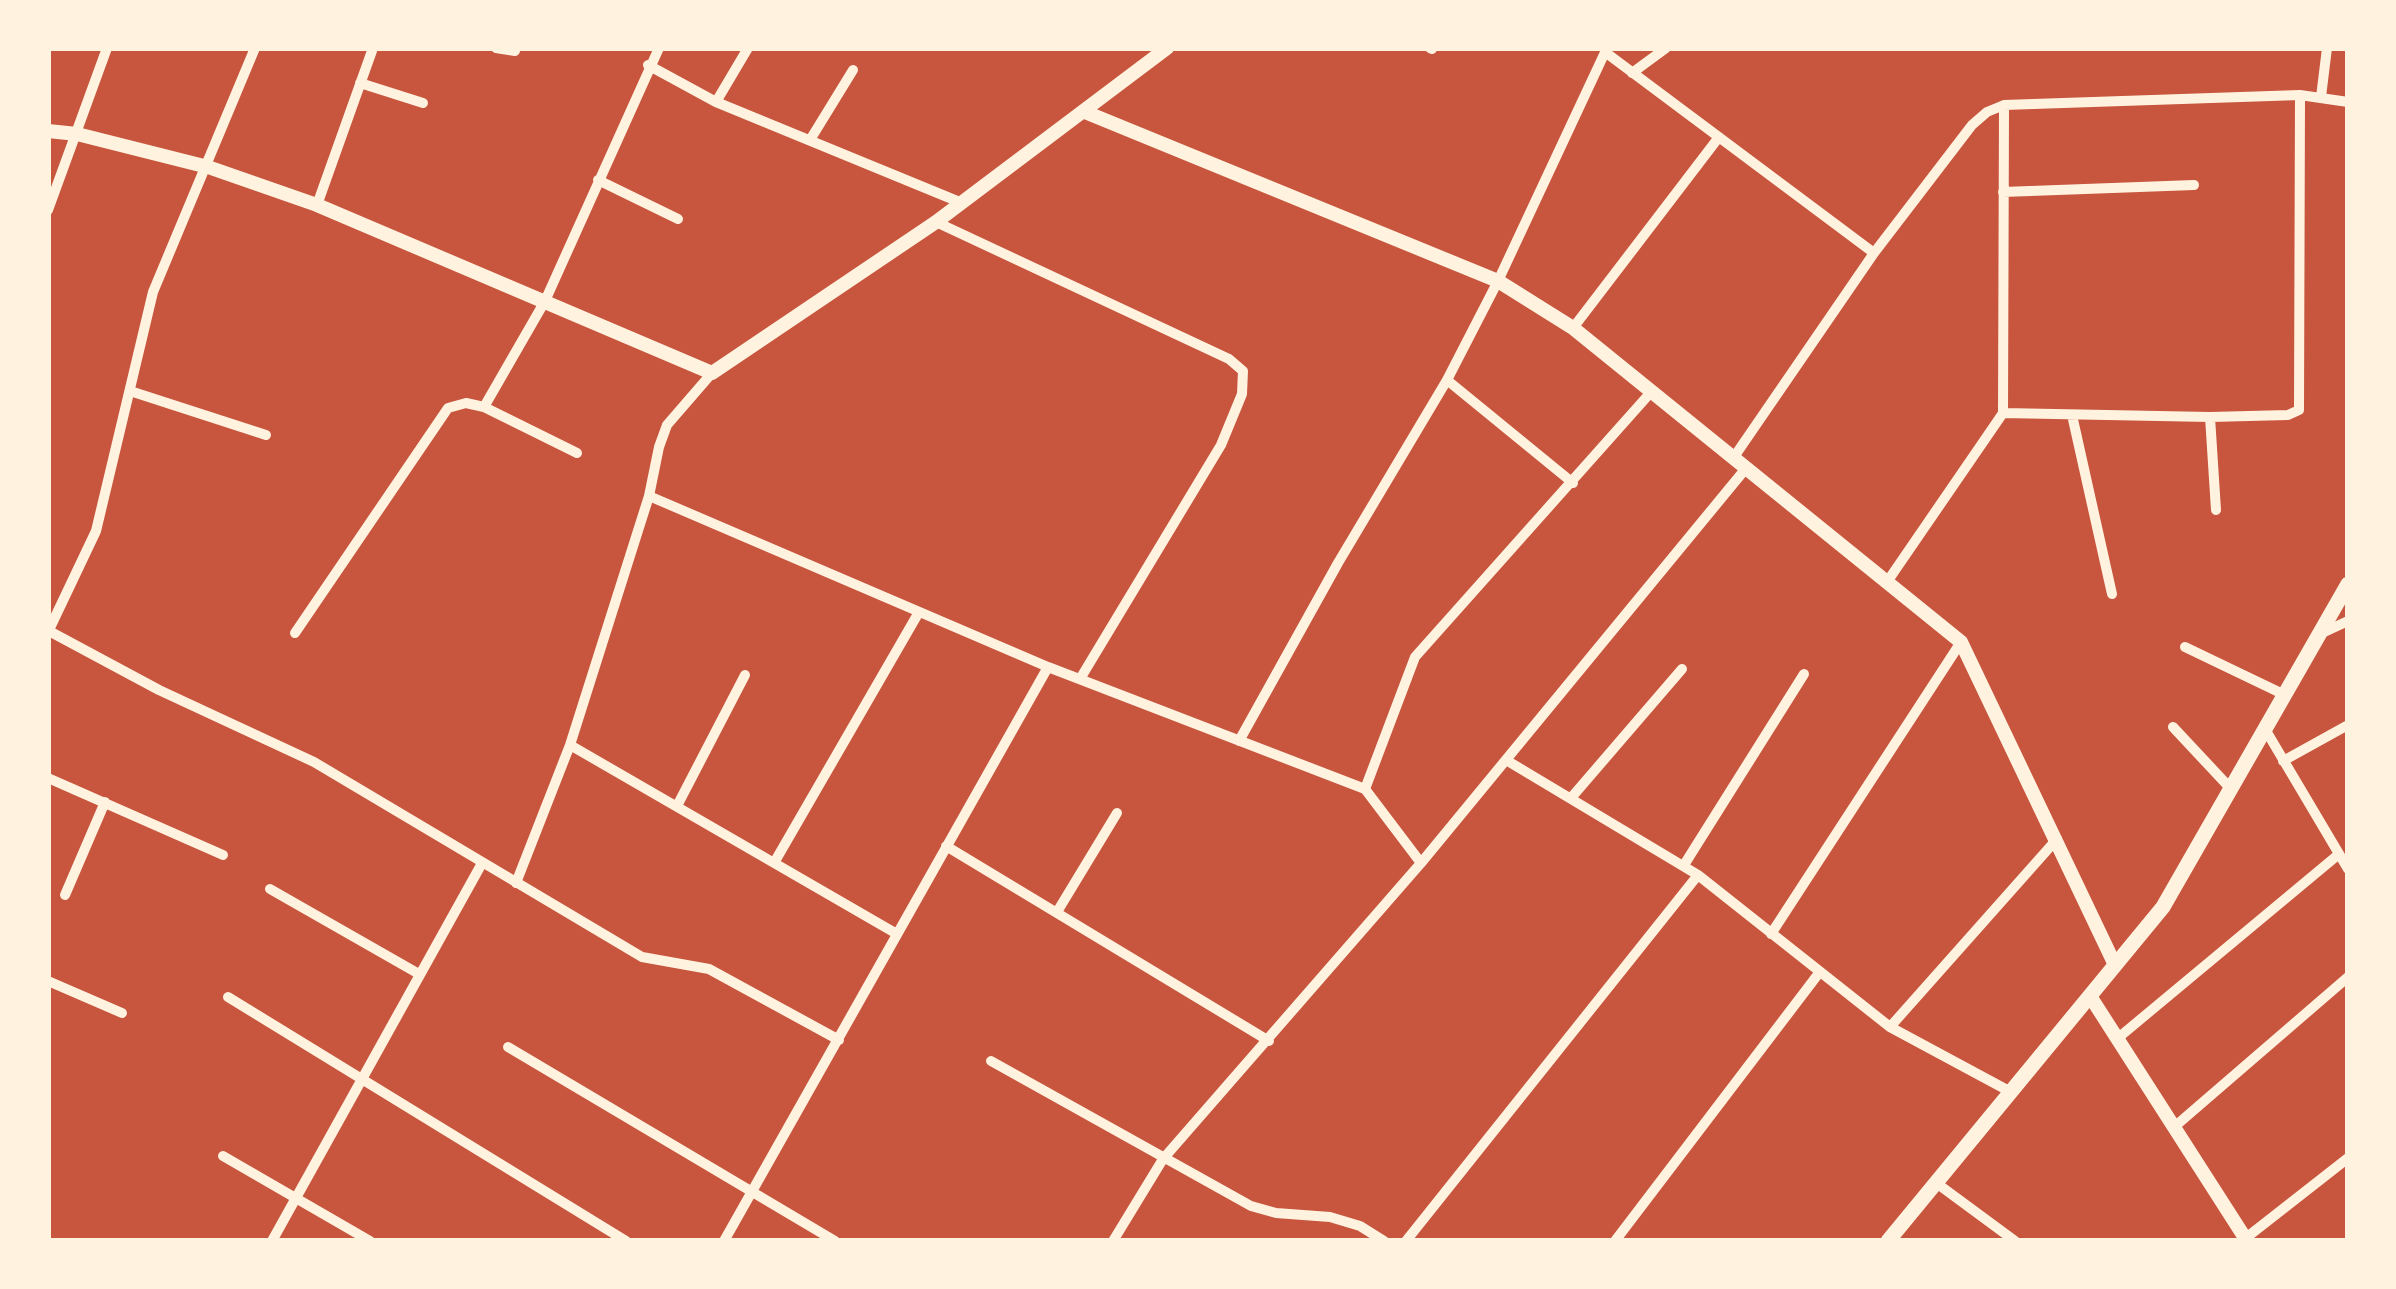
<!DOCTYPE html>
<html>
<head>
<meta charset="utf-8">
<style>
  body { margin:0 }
  #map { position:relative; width:2396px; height:1289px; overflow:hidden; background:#c8553d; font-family:Quicksand,sans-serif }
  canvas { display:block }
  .frame { position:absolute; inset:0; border:51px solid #fff3e0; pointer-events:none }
</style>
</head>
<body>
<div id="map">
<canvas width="2396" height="1289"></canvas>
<div class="frame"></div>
</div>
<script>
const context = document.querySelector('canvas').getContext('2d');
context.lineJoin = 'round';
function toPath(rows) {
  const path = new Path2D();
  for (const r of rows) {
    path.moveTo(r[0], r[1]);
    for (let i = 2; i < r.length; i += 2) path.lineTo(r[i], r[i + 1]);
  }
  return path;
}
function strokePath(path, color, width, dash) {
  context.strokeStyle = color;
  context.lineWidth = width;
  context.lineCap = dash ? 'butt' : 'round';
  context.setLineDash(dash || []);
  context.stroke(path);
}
strokePath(toPath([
  [496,48,515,51],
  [1430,48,1432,49],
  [1605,52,1874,253],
  [648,65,716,102,962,203],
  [1632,73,1666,48],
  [360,83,423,103],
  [2321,97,2327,48],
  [716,102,748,48],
  [810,140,853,70],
  [598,180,678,219],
  [2003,192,2194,185],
  [317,205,373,48],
  [48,210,107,48],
  [936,222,1229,359,1243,371,1242,394,1221,445,1080,679],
  [1573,328,1719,137],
  [1447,380,1573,483],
  [130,391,266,435],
  [484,407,545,301,659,48],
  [2003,413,2210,417,2288,415,2299,410,2300,95],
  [2072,415,2112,594],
  [2210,417,2216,510],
  [1734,457,1874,253,1972,125,1987,112,2004,105,2300,95,2348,102],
  [649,496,1048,667,1365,789],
  [1887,582,2003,413,2004,105],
  [49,631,159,690,314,762,642,957,709,969,839,1040],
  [48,632,96,531,153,292,255,48],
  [295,633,448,408,466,403,484,407,577,453],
  [2322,633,2348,621],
  [2185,647,2285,695],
  [2173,727,2231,789],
  [2265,729,2348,869],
  [1239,741,1338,563,1447,380,1498,281,1607,48],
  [570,745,897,934],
  [1506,760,1698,875,1890,1027,2009,1091],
  [2283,761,2348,725],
  [48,778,223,855],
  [1365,789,1415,657,1652,391],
  [1365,789,1421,863],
  [1571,798,1682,669],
  [677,806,745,675],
  [946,846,1269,1041],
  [774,863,919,612],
  [1684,865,1804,674],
  [516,883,570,745,649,496,659,447,667,425,712,373],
  [270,889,419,974],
  [65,895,105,802],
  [1057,912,1117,813],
  [1771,934,1961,642],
  [48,981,122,1013],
  [228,997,626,1241],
  [1890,1027,2057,839],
  [2118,1038,2339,854],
  [508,1047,835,1241],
  [991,1061,1251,1206,1276,1213,1330,1217,1360,1226,1384,1241],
  [2173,1128,2348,977],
  [223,1156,370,1241],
  [1935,1182,2015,1241],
  [272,1241,481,865],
  [724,1241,1048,667],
  [1113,1241,1163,1159,1421,863,1747,467],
  [1406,1241,1698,875],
  [1615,1241,1819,973],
  [2242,1241,2348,1158]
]), '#fff3e0', 10);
strokePath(toPath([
  [1085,112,1498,281,1573,328,1961,642,2115,965],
  [48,131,77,134,208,167,317,205,712,373,936,222,1167,48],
  [2090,996,2247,1241]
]), '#fff3e0', 14);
strokePath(toPath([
  [1888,1241,2163,907,2348,584]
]), '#fff3e0', 15);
</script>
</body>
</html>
